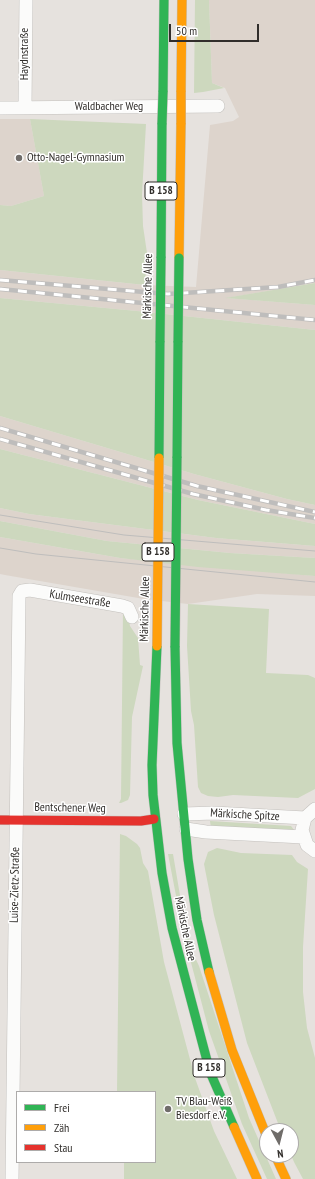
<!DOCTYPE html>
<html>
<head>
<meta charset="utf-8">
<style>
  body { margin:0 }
  #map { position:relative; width:315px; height:1179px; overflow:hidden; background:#e6e2de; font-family:"PT Sans Narrow",sans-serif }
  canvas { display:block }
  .legend { position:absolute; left:16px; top:1091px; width:140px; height:72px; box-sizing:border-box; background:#fff; border:1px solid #adabaa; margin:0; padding:5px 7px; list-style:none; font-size:12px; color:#312e2b }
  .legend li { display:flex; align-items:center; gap:8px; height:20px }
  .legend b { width:20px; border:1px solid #adabaa }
  .north { position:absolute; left:259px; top:1123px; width:40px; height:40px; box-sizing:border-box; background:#fff; border:1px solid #adabaa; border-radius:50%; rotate:173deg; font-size:11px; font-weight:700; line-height:16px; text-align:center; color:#312e2b }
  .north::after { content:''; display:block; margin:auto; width:14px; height:18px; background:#706d6a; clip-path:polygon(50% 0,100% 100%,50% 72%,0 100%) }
  .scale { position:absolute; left:169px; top:24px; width:90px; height:18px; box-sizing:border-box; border:2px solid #312e2b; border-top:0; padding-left:5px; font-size:12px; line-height:14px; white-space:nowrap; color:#312e2b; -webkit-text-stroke:3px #fff; paint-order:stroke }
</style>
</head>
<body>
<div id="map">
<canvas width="315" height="1179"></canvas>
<ul class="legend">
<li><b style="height:5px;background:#30b455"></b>Frei</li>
<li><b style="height:5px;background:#ff9f0a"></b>Zäh</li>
<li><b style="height:5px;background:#e5322d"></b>Stau</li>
</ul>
<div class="north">N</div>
<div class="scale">50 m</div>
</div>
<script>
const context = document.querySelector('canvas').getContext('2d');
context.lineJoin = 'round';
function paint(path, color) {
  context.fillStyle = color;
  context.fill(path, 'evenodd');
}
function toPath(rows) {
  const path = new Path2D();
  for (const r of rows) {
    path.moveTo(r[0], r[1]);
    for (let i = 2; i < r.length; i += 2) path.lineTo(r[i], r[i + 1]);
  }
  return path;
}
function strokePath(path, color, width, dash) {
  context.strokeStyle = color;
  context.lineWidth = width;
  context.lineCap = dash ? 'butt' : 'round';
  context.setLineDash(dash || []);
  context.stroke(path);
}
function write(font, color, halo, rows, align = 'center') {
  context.font = font + ' "PT Sans Narrow",sans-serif';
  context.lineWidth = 3;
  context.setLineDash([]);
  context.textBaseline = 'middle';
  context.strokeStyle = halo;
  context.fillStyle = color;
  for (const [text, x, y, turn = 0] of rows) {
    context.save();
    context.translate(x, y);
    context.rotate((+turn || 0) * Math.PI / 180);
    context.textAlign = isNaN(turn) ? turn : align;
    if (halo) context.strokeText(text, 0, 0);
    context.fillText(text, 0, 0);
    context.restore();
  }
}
paint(toPath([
  [209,0,315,0,315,283,227,298,315,305,315,330,137,311,0,298,0,270,145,285,196,287,210,125,233,121,239,117,225,88,212,83],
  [0,119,30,119,44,196,11,206,0,205],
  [0,416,194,474,287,499,315,505,315,524,198,500,0,449],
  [0,508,29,514,216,538,315,546,315,558,230,553,107,541,0,521],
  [0,537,120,558,315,576,315,596,257,594,188,604,144,599,5,575,0,574]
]), '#ddd4cc');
paint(toPath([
  [195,0,209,0,212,83,224,88,203,92,194,93],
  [30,119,146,124,142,194,143,226,147,253,145,285,0,270,0,205,11,206,44,196],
  [315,283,315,305,225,298],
  [0,298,137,311,315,330,315,505,287,499,194,474,0,416],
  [0,449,198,500,315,524,315,546,216,538,29,514,0,508],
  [0,521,107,541,230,553,315,558,315,576,198,567,120,558,0,537],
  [188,604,269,609,266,673,308,675,315,678,315,789,298,798,233,795,218,797,208,796,201,793,198,787,194,725,191,711,187,646],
  [123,609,127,612,130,626,138,638,140,665,143,666,132,717,130,795,128,800,121,803,119,803,121,799],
  [210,821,291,826,294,830,292,831,211,828],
  [120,834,126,836,137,844,140,848,143,863,148,871,164,962,195,1078,214,1131,237,1179,124,1179,124,1162,155,1162,155,1092,117,1092],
  [217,848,241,853,292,855,297,862,308,869,303,947,303,992,307,1028,315,1058,315,1179,303,1179,294,1162,291,1155,291,1131,281,1131,247,1043,214,915,204,864,208,852],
  [168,854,173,854,184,919,192,951,199,966,249,1118,276,1179,267,1179,242,1124,209,1031,183,932]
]), '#cdd8be');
const street = toPath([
  [25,107,26,0],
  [0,108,218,106],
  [315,809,305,818,302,830,307,845,315,851],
  [184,814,214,813,305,818],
  [186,829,206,832,303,837],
  [12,1179,19,596,22,591,30,590,122,606,128,608,132,617]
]);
const fast = toPath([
  [163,92,164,0],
  [161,258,162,123],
  [159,458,160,341],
  [177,458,178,341],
  [157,646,152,765,153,795,162,873,172,928,210,1072,234,1127],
  [175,646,177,743,188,859,197,920,209,972]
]);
const slow = toPath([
  [181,92,182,0],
  [179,258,181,123],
  [209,972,232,1050,267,1137],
  [234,1127,257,1179],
  [275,1155,286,1179]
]);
const jam = toPath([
  [0,820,141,821,154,819]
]);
strokePath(street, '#c3c0bd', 14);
strokePath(fast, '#c3c0bd', 10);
strokePath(slow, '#c3c0bd', 10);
strokePath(jam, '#c3c0bd', 10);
strokePath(street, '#fbfbfa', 13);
strokePath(fast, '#30b455', 9);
strokePath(slow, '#ff9f0a', 9);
strokePath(jam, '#e5322d', 9);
strokePath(toPath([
  [0,515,124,535,315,551],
  [0,548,36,554,315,582]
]), '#bebdbc', 1);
const rail = toPath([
  [0,280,168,294,278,287,315,280],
  [0,289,315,320],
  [0,428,197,486,315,512],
  [0,439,193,494,266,510,315,518]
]);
strokePath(rail, '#bebdbc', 4.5);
strokePath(rail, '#fff', 3, [9]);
const fastBridge = toPath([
  [162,123,163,92],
  [160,341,161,258],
  [178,341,179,258],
  [175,646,177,458]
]);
const slowBridge = toPath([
  [181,92,181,123],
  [157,646,159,458]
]);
strokePath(fastBridge, '#c2b9b7', 10, []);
strokePath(slowBridge, '#c2b9b7', 10, []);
strokePath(fastBridge, '#30b455', 9);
strokePath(slowBridge, '#ff9f0a', 9);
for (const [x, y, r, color] of [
  [19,158,4,"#706d6a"],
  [168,1109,4,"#706d6a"]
]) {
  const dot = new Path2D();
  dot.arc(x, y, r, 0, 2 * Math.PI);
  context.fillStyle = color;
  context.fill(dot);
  strokePath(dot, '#fff', 1.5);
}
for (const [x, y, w] of [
  [161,191,32],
  [158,552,32],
  [209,1068,32]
]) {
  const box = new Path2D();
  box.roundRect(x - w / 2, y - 9, w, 18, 3);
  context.fillStyle = '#fff';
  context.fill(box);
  strokePath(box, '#312e2b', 1);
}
write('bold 11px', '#312e2b', null, [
  ["B 158",161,191],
  ["B 158",158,552],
  ["B 158",209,1068]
]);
write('12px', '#312e2b', '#fff', [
  ["Haydnstraße",25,54,-90],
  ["Waldbacher Weg",109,107],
  ["Märkische Allee",148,286,-89],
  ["Kulmseestraße",80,599,9],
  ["Märkische Allee",145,609,-89],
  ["Bentschener Weg",70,808,1],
  ["Märkische Spitze",245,815,3],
  ["Luise-Zietz-Straße",15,885,-89],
  ["Märkische Allee",185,929,78]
]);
write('12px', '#312e2b', '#fff', [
  ["Otto-Nagel-Gymnasium",27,158],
  ["TV Blau-Weiß",176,1102],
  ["Biesdorf e.V.",176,1116]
], 'left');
</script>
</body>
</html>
